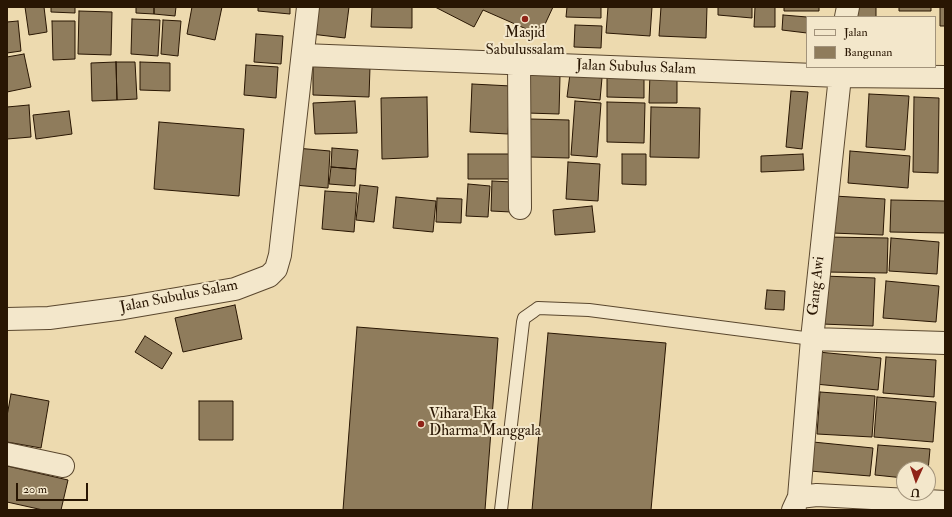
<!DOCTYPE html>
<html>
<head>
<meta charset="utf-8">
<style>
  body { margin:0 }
  #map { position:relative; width:952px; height:517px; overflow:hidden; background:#eddaaf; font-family:"IM FELL Double Pica",serif }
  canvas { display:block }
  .frame { position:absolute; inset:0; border:8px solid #291603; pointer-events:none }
  .legend { position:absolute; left:806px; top:16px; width:130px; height:52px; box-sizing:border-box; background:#f3e7cb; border:1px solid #a2937b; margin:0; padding:5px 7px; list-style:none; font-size:12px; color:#291603 }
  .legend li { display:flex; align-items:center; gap:8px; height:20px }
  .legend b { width:20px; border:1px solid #a2937b }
  .north { position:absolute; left:896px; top:461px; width:40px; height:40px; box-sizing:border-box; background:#f3e7cb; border:1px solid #a2937b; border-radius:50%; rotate:183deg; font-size:11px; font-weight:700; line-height:16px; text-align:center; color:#291603 }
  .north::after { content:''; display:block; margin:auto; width:14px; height:18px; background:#8f2418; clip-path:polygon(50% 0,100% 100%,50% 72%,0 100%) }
  .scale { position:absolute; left:16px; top:483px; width:72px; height:18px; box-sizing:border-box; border:2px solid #291603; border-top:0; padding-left:5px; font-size:12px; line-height:14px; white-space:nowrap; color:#291603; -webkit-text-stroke:3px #f3e7cb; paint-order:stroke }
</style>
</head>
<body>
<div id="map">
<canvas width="952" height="517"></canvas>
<div class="frame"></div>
<ul class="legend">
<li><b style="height:5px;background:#f3e7cb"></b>Jalan</li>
<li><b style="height:11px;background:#8f7c5c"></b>Bangunan</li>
</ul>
<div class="north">U</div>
<div class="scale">20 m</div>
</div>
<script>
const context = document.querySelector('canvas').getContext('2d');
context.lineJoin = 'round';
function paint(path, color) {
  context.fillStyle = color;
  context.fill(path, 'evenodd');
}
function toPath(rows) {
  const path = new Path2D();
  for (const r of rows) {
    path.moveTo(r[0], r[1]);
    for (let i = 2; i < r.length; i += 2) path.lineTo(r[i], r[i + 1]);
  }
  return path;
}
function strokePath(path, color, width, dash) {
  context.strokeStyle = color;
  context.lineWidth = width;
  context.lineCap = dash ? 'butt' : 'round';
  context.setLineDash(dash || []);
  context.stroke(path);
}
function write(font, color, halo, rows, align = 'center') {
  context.font = font + ' "IM FELL Double Pica",serif';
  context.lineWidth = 4;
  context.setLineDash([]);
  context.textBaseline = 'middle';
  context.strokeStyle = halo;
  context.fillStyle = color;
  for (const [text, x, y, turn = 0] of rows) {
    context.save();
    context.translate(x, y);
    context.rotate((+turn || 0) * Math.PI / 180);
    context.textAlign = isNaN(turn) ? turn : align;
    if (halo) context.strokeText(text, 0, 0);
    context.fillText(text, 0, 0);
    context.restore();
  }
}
const building = toPath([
  [25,7,44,7,47,32,29,35,25,7],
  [51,7,75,7,75,13,51,12,51,7],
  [136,7,154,7,154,14,136,13,136,7],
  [154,7,176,7,175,16,154,14,154,7],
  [192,7,222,7,215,40,187,34,192,7],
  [258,7,290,7,290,14,258,11,258,7],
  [314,7,349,7,345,38,311,34,314,7],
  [372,7,412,7,412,28,371,27,372,7],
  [435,7,553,7,540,35,483,10,474,27,435,7],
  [567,7,601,7,601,18,566,17,567,7],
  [608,7,652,7,650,36,606,33,608,7],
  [661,7,707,7,706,38,659,36,661,7],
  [718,7,752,7,752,18,718,15,718,7],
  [755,7,775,7,775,27,754,27,755,7],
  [784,7,819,7,819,11,784,11,784,7],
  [852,7,876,7,876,17,852,17,852,7],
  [899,7,931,7,931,11,899,11,899,7],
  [940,7,945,7,945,26,940,26,940,7],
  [79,11,112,12,111,55,78,54,79,11],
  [783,15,807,17,807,33,782,30,783,15],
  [132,19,160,20,158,56,131,54,132,19],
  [163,20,181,21,178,56,161,54,163,20],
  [18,21,21,51,7,53,7,22,18,21],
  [52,21,75,21,75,59,53,60,52,21],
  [575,25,602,26,601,48,574,47,575,25],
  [256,34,283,36,281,64,254,62,256,34],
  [24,54,31,87,7,92,7,57,24,54],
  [116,62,135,62,137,99,117,100,116,62],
  [116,62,117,100,92,101,91,63,116,62],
  [140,62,170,63,170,91,140,90,140,62],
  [246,65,278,67,276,98,244,95,246,65],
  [313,65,370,67,369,97,313,95,313,65],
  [650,73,677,73,677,103,649,103,650,73],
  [529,74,560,76,559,114,527,113,529,74],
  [570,74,602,78,600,100,567,97,570,74],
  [607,74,644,75,644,98,607,97,607,74],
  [472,84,511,86,508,134,470,132,472,84],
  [791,91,808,92,802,149,786,147,791,91],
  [869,94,909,96,905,150,866,147,869,94],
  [427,97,428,157,382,159,381,98,427,97],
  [914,97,939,98,938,173,913,172,914,97],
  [355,101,357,133,315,134,313,103,355,101],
  [575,101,601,103,597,157,571,155,575,101],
  [607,102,645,103,644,143,607,142,607,102],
  [29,105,31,137,7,139,7,107,29,105],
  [651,107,700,108,699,158,650,157,651,107],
  [69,111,72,134,36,139,33,115,69,111],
  [530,119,569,120,569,158,529,157,530,119],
  [159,122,244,129,239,196,154,189,159,122],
  [296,148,330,151,328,188,294,185,296,148],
  [332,148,358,150,356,169,331,167,332,148],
  [850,151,910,156,908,188,848,183,850,151],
  [468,154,509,154,509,179,468,179,468,154],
  [622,154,646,154,646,185,622,184,622,154],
  [803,154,804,170,761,172,761,156,803,154],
  [568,162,600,164,598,201,566,199,568,162],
  [331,167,356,169,355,186,329,184,331,167],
  [492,181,512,182,511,212,491,211,492,181],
  [468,184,490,186,488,217,466,216,468,184],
  [360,185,378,187,374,222,356,220,360,185],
  [325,191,357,193,354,232,322,229,325,191],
  [834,196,885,199,883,235,832,233,834,196],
  [396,197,436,201,433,232,393,228,396,197],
  [437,198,462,199,461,223,436,222,437,198],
  [891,200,945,201,945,233,890,232,891,200],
  [592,206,595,232,555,235,553,210,592,206],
  [827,237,888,238,887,273,826,272,827,237],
  [891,238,939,242,937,274,889,271,891,238],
  [824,276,875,278,873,326,822,324,824,276],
  [886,281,939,286,936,322,883,318,886,281],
  [767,290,785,291,784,310,765,309,767,290],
  [235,305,242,339,183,352,175,318,235,305],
  [357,327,498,338,485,510,343,510,357,327],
  [548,333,666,343,651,510,532,510,548,333],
  [145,336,172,353,162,369,135,352,145,336],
  [818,352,881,358,878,390,815,384,818,352],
  [886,357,936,360,934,397,883,393,886,357],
  [820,392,875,396,872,437,817,434,820,392],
  [11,394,49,401,41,448,7,442,7,416,11,394],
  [877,397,936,402,933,442,874,437,877,397],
  [199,401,233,401,233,440,199,440,199,401],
  [813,442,873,448,870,476,810,471,813,442],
  [878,445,930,449,928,471,928,469,904,469,904,478,875,475,878,445],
  [7,466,68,480,61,510,43,510,7,502,7,466]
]);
paint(building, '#8f7c5c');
strokePath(building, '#291603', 1);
const service = toPath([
  [501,510,523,322,524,318,534,311,538,308,589,310,812,339]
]);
const minor = toPath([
  [846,17,848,7],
  [303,55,840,76,945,77],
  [519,64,520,208],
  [7,319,49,318,124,308,235,289,269,276,276,269,280,255,308,7],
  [812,339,945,343],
  [7,454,63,466],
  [799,497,817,495,945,502],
  [793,510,799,497,812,339,841,67]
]);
strokePath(service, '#5a472e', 14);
strokePath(minor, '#5a472e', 24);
strokePath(service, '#f3e7cb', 12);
strokePath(minor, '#f3e7cb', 22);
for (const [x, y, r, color] of [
  [525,19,4,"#8f2418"],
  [421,424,4,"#8f2418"]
]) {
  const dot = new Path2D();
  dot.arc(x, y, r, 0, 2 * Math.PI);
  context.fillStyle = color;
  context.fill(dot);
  strokePath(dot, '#f3e7cb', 1.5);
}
write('15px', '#291603', '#f3e7cb', [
  ["Masjid",525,34],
  ["Sabulussalam",525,51],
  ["Vihara Eka",429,415,"left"],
  ["Dharma Manggala",429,432,"left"]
]);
write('15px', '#291603', '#f3e7cb', [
  ["Jalan Subulus Salam",636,68,2],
  ["Gang Awi",817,286,-84],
  ["Jalan Subulus Salam",179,297,-11]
]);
</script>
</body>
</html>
